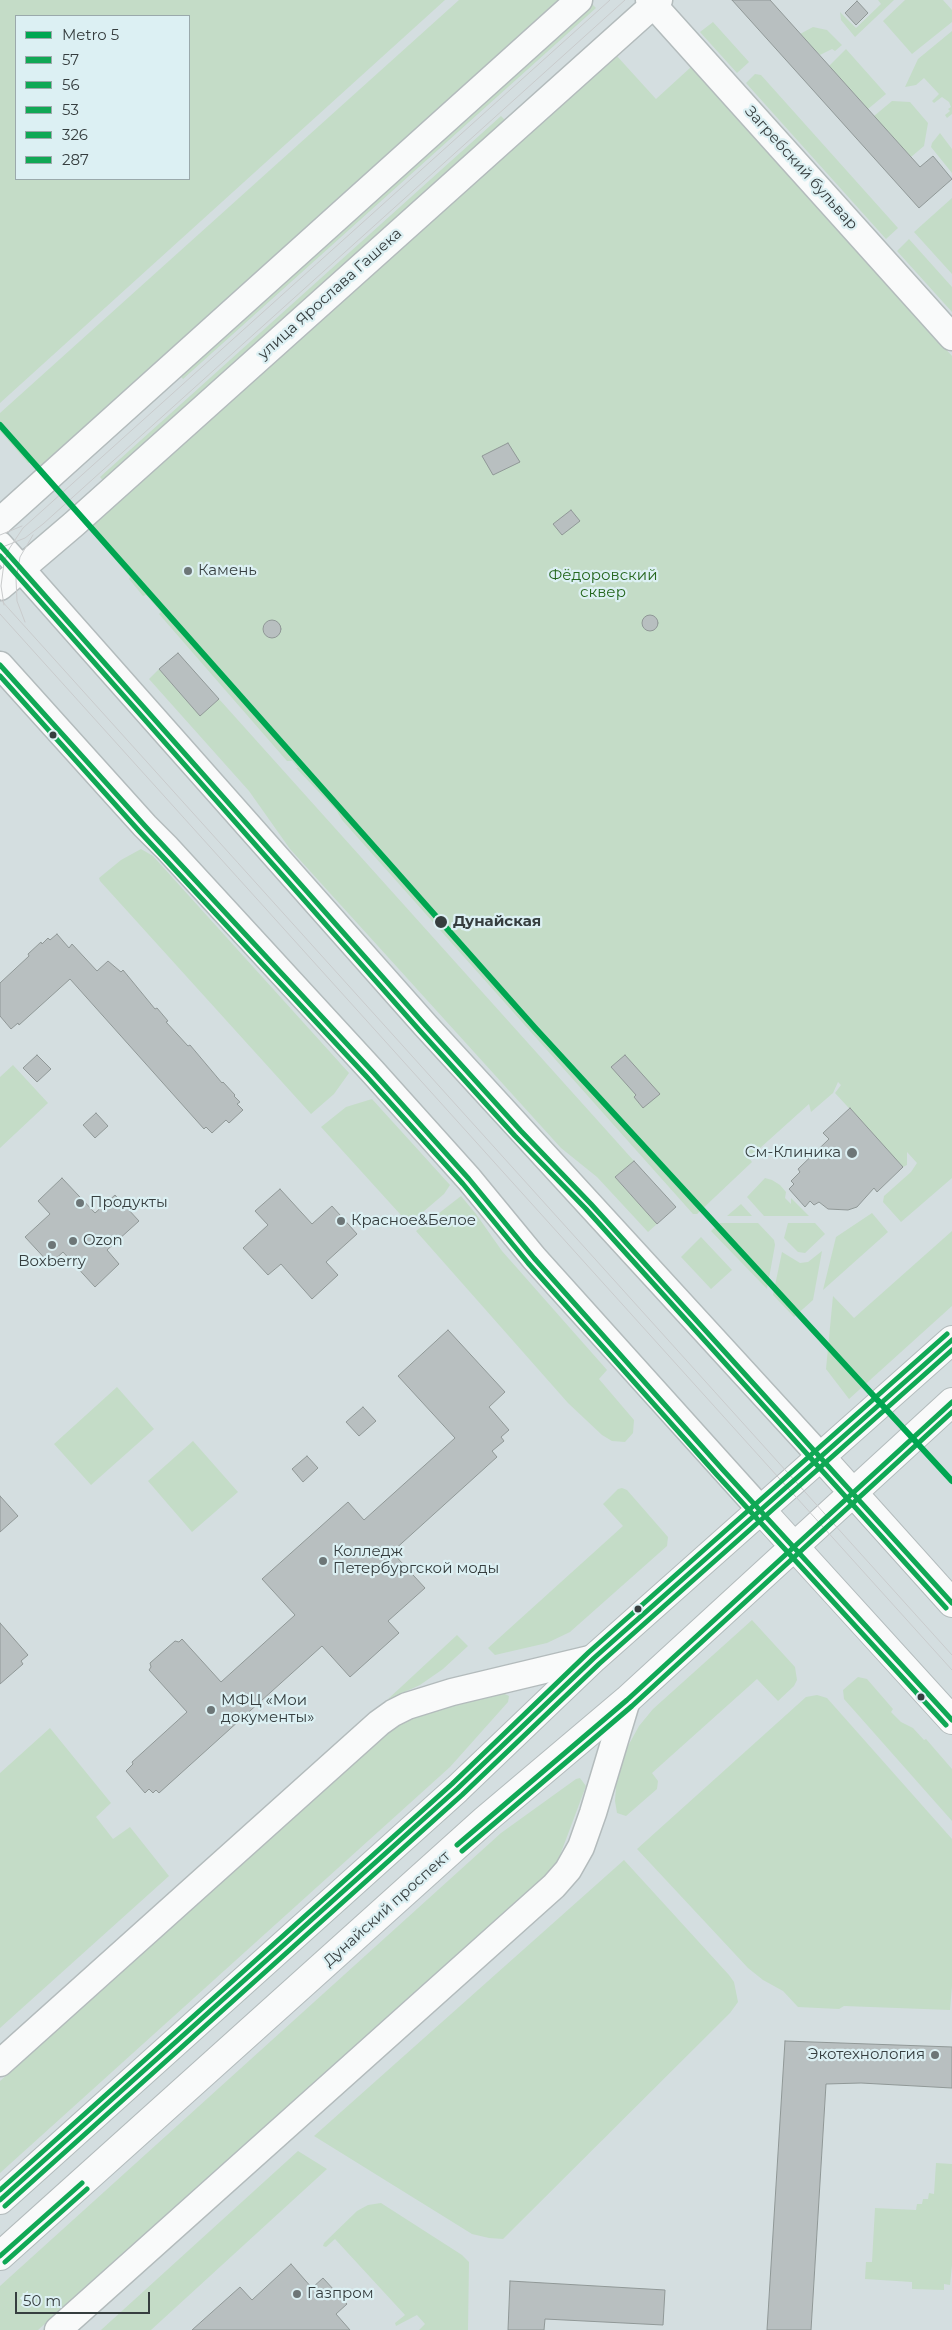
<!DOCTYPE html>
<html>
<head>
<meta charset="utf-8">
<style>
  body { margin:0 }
  #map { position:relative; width:952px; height:2330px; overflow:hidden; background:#d4dee0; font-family:Montserrat,sans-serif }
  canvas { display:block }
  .legend { position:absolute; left:15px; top:15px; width:175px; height:165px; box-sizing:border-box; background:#dcf0f3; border:1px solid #9aa9ab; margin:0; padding:6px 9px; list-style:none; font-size:15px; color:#363e3f }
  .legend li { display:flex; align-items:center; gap:10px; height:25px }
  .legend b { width:25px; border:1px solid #9aa9ab }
  .scale { position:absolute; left:15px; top:2292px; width:135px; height:22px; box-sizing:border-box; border:2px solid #363e3f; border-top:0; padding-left:6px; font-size:15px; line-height:18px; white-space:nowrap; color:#363e3f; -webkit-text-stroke:4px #dcf0f3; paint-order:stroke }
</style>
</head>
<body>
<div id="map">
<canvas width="952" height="2330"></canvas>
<ul class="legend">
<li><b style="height:6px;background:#00a651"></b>Metro 5</li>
<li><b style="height:6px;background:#10a855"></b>57</li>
<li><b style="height:6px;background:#10a855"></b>56</li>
<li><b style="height:6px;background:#10a855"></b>53</li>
<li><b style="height:6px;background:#10a855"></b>326</li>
<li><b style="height:6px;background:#10a855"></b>287</li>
</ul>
<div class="scale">50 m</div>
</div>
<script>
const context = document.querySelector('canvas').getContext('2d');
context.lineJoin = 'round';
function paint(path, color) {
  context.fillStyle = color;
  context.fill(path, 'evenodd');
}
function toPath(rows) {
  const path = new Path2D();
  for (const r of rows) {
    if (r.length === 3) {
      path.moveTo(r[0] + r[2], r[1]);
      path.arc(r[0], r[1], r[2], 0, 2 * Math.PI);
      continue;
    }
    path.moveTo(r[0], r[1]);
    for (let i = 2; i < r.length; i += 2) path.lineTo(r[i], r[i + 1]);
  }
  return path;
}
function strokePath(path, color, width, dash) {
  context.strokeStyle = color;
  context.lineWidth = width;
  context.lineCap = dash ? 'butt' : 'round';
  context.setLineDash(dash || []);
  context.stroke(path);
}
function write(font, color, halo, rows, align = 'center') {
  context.font = font + ' Montserrat,sans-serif';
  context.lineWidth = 4.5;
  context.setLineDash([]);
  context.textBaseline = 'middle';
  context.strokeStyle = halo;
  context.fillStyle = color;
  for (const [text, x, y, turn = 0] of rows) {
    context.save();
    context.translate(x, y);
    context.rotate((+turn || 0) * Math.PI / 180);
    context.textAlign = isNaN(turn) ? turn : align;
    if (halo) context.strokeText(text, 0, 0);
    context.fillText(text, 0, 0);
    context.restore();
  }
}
paint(toPath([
  [0,0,445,0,0,403],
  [16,16,189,16,189,179,16,179],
  [459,0,558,0,42,468,37,463,28,463,0,431,0,413],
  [878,0,894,0,855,37,841,20,840,12,856,28,881,4],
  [905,0,943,0,952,10,952,22,912,54,883,21],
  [592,4,596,8,183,379,179,375],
  [713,22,749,62,737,73,700,32],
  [813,27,827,30,842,45,835,51,832,49,820,55,800,34],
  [952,31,952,114,947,118,945,115,950,111,948,109,951,107,949,102,942,97,934,103,932,101,939,94,924,78,916,85,905,87,918,59],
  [846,49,886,94,868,109,829,66],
  [616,55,656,99,691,67,952,356,952,1178,901,1222,883,1202,884,1196,911,1172,917,1163,907,1152,907,1165,903,1167,835,1093,841,1085,838,1082,833,1093,811,1112,809,1104,749,1158,752,1162,697,1214,693,1214,342,820,337,811,296,768,298,768,292,761,287,761,159,614,161,612,146,595,143,596,129,579,130,577,89,529],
  [755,74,761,75,898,228,886,239,746,83],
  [892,101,910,102,928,123,924,146,911,157,874,116],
  [501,116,506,121,105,483,100,477],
  [940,133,952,149,952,173,931,147,932,143],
  [952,198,952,274,914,232],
  [909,239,952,287,952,312,897,251],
  [159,669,200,715,219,699,634,1161,615,1177,657,1224,648,1232,597,1177,561,1148,290,849,249,791,149,679],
  [141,849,153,856,349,1073,334,1094,311,1114,100,881,99,878,121,860],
  [13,1065,48,1103,0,1148,0,1077],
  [372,1099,450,1185,444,1194,409,1224,321,1127,346,1107],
  [765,1178,772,1180,780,1185,786,1192,785,1198,791,1204,791,1198,809,1216,764,1216,747,1197],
  [461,1196,476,1214,502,1251,607,1370,599,1379,634,1420,633,1433,625,1442,612,1441,602,1435,568,1403,416,1231],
  [741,1204,752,1216,727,1216],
  [872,1213,888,1232,823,1290,836,1237],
  [720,1223,758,1223,774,1240,775,1245,767,1289,711,1231],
  [788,1223,815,1223,825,1234,805,1253,798,1252,784,1238],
  [952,1231,952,1306,849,1399,826,1369,833,1296,854,1318],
  [701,1237,732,1270,711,1289,681,1257],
  [822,1251,813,1300,794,1317,773,1295,782,1252,800,1263,808,1262],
  [117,1387,154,1429,91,1485,54,1444],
  [193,1441,238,1492,192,1532,148,1481],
  [622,1488,627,1490,668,1537,667,1546,570,1632,547,1643,495,1655,488,1648,623,1526,603,1504,618,1489],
  [752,1620,795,1667,797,1680,794,1686,778,1701,757,1679,652,1773,658,1781,657,1789,626,1816,617,1813,615,1801,617,1772,626,1746,628,1746,639,1726,653,1709],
  [457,1635,468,1646,443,1669,420,1685,387,1700],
  [858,1677,867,1679,893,1709,891,1712,901,1722,913,1728,924,1740,926,1739,952,1769,952,1821,844,1699,843,1690],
  [503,1693,509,1696,508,1702,450,1767,0,2173,0,2081,400,1721,410,1716],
  [817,1695,827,1698,952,1839,952,1986,950,2010,844,2006,839,2009,798,2007,783,1991,763,1980,748,1968,637,1849,806,1697],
  [50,1728,111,1803,96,1817,113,1839,130,1827,169,1876,0,2028,0,1773],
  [580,1778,586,1786,559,1858,549,1873,38,2330,0,2330,0,2286,501,1833,576,1779],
  [624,1860,729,1975,734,1982,738,2002,730,2013,503,2239,489,2238,472,2234,314,2136],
  [298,2151,327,2169,151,2330,101,2330],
  [936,2163,952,2164,952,2265,950,2285,944,2284,944,2290,912,2289,912,2282,865,2279,866,2262,872,2262,875,2208,916,2210,917,2204,922,2204,923,2199,928,2199,929,2193,934,2194],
  [381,2203,462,2255,469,2262,468,2330,419,2330,425,2324,417,2315,396,2326,395,2323,405,2315,335,2239,326,2247,323,2246,324,2243,357,2211,368,2205]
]), '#c4dcc7');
const building = toPath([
  [732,0,770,0,920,167,933,156,952,179,919,208,732,0],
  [857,1,868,13,856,25,845,13,857,1],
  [508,443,520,462,493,475,482,456,508,443],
  [571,510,580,521,562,535,553,524,571,510],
  [650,623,8],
  [272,629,9],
  [178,653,219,699,200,716,159,669,178,653],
  [57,934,69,948,72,944,97,971,108,961,121,972,123,970,155,1009,157,1008,168,1021,166,1022,188,1046,190,1045,222,1083,223,1082,235,1095,234,1096,240,1102,237,1104,243,1110,229,1123,226,1120,212,1133,206,1127,204,1129,70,979,19,1025,18,1023,11,1029,0,1016,0,983,29,956,28,954,41,942,42,944,48,938,50,940,57,934],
  [37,1055,51,1069,37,1082,23,1068,37,1055],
  [625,1055,660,1094,643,1108,634,1097,636,1095,611,1067,625,1055],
  [850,1108,903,1167,877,1192,874,1188,857,1207,848,1210,828,1209,819,1202,814,1205,810,1201,805,1207,789,1189,794,1184,791,1181,800,1172,798,1169,829,1139,823,1133,850,1108],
  [96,1113,108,1126,95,1138,83,1125,96,1113],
  [634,1161,676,1207,657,1224,615,1177,634,1161],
  [62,1178,95,1213,115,1195,139,1221,107,1250,119,1264,95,1287,63,1252,50,1264,25,1237,50,1214,38,1201,62,1178],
  [280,1189,312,1224,332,1206,357,1234,326,1262,338,1275,312,1299,281,1264,268,1275,243,1248,268,1225,255,1211,280,1189],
  [448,1330,505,1392,489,1407,509,1430,501,1437,504,1441,492,1451,497,1457,392,1552,425,1588,388,1621,399,1633,350,1677,322,1646,159,1793,156,1790,153,1793,149,1789,145,1793,126,1771,133,1764,132,1762,187,1712,149,1670,151,1667,150,1663,175,1641,179,1642,182,1639,221,1682,295,1615,262,1579,348,1502,364,1520,455,1438,398,1376,448,1330],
  [363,1407,376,1421,359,1436,346,1422,363,1407],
  [307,1456,318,1468,303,1482,292,1469,307,1456],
  [0,1496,18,1516,0,1532,0,1496],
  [0,1623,28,1655,21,1661,23,1664,0,1684,0,1623],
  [785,2041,952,2047,952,2088,861,2083,826,2084,811,2330,767,2330,785,2041],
  [291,2264,312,2288,323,2278,347,2304,336,2314,350,2330,192,2330,240,2287,252,2300,291,2264],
  [510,2281,665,2290,663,2325,545,2319,544,2330,508,2330,510,2281]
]);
paint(building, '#b8bfc0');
strokePath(building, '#909897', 1);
const minor = toPath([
  [649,0,952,337],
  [0,521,579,0],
  [0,545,426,1026,821,1457],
  [0,587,74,524,659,0],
  [0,665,145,826,167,848,373,1072,469,1179,534,1258,761,1510],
  [0,2063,379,1723,393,1713,407,1706,452,1692,594,1658],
  [58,2330,554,1886,568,1870,581,1847,593,1813,627,1700]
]);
const major = toPath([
  [821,1457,952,1603],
  [761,1510,952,1720],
  [0,2200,457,1789,594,1658,952,1340],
  [0,2256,485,1820,627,1700,952,1402]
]);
strokePath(minor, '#b3bbbc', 29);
strokePath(major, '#b3bbbc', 30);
strokePath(minor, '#f9fafa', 26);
strokePath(major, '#f9fafa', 28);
strokePath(toPath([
  [0,535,22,526],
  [0,548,25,538,43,524,625,0],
  [0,599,952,1655],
  [4,605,1,586,4,563,9,549,23,528,610,0],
  [0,614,952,1670],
  [25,622,17,601,16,579,20,557,33,535]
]), '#c9cbcc', 1);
strokePath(toPath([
  [0,545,426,1026,521,1131,591,1204,952,1603],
  [0,665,145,826,373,1072,469,1179,534,1258,723,1470,952,1720]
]), '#10a855', 5);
strokePath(toPath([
  [0,556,420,1031,515,1136,586,1209,946,1608],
  [0,676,139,831,367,1077,463,1184,528,1263,717,1475,946,1725]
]), '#10a855', 5);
strokePath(toPath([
  [457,1845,627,1700,952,1402],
  [0,2200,457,1789,594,1658,952,1340],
  [0,2256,82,2183]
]), '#10a855', 5);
strokePath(toPath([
  [462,1851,632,1706,952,1412],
  [5,2206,462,1795,599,1664,952,1350],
  [5,2262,87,2189]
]), '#10a855', 5);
strokePath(toPath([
  [0,2190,452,1784,589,1652,947,1334]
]), '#10a855', 5);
strokePath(toPath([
  [0,425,536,1029,952,1481]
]), '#00a651', 6);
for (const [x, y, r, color] of [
  [188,571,5,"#6d7677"],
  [53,735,4.5,"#363e3f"],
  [441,922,7,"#363e3f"],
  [852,1153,6,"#6d7677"],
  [80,1203,5,"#6d7677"],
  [341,1221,5,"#6d7677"],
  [73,1241,5,"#6d7677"],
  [52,1245,5,"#6d7677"],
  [323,1561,5,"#6d7677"],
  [638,1609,4.5,"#363e3f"],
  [921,1697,4.5,"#363e3f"],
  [211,1710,5,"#6d7677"],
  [935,2055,5,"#6d7677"],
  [297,2294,5,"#6d7677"]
]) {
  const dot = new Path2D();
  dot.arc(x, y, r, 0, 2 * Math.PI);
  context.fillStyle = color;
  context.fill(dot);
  strokePath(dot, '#dcf0f3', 2);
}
write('15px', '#363e3f', '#dcf0f3', [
  ["Загребский бульвар",801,168,48],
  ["улица Ярослава Гашека",330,294,-42],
  ["Дунайский проспект",387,1909,-42]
]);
write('15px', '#363e3f', '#dcf0f3', [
  ["Камень",198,571],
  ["См-Клиника",841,1153,"right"],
  ["Продукты",90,1203],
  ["Красное&Белое",351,1221],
  ["Ozon",83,1241],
  ["Boxberry",52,1262,"center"],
  ["Колледж",333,1552],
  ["Петербургской моды",333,1569],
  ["МФЦ «Мои",221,1701],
  ["документы»",221,1718],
  ["Экотехнология",925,2055,"right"],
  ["Газпром",307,2294]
], 'left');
write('15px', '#25671e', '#dcf0f3', [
  ["Фёдоровский",603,576],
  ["сквер",603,593]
]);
write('bold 15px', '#363e3f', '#dcf0f3', [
  ["Дунайская",453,922]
], 'left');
</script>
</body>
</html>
